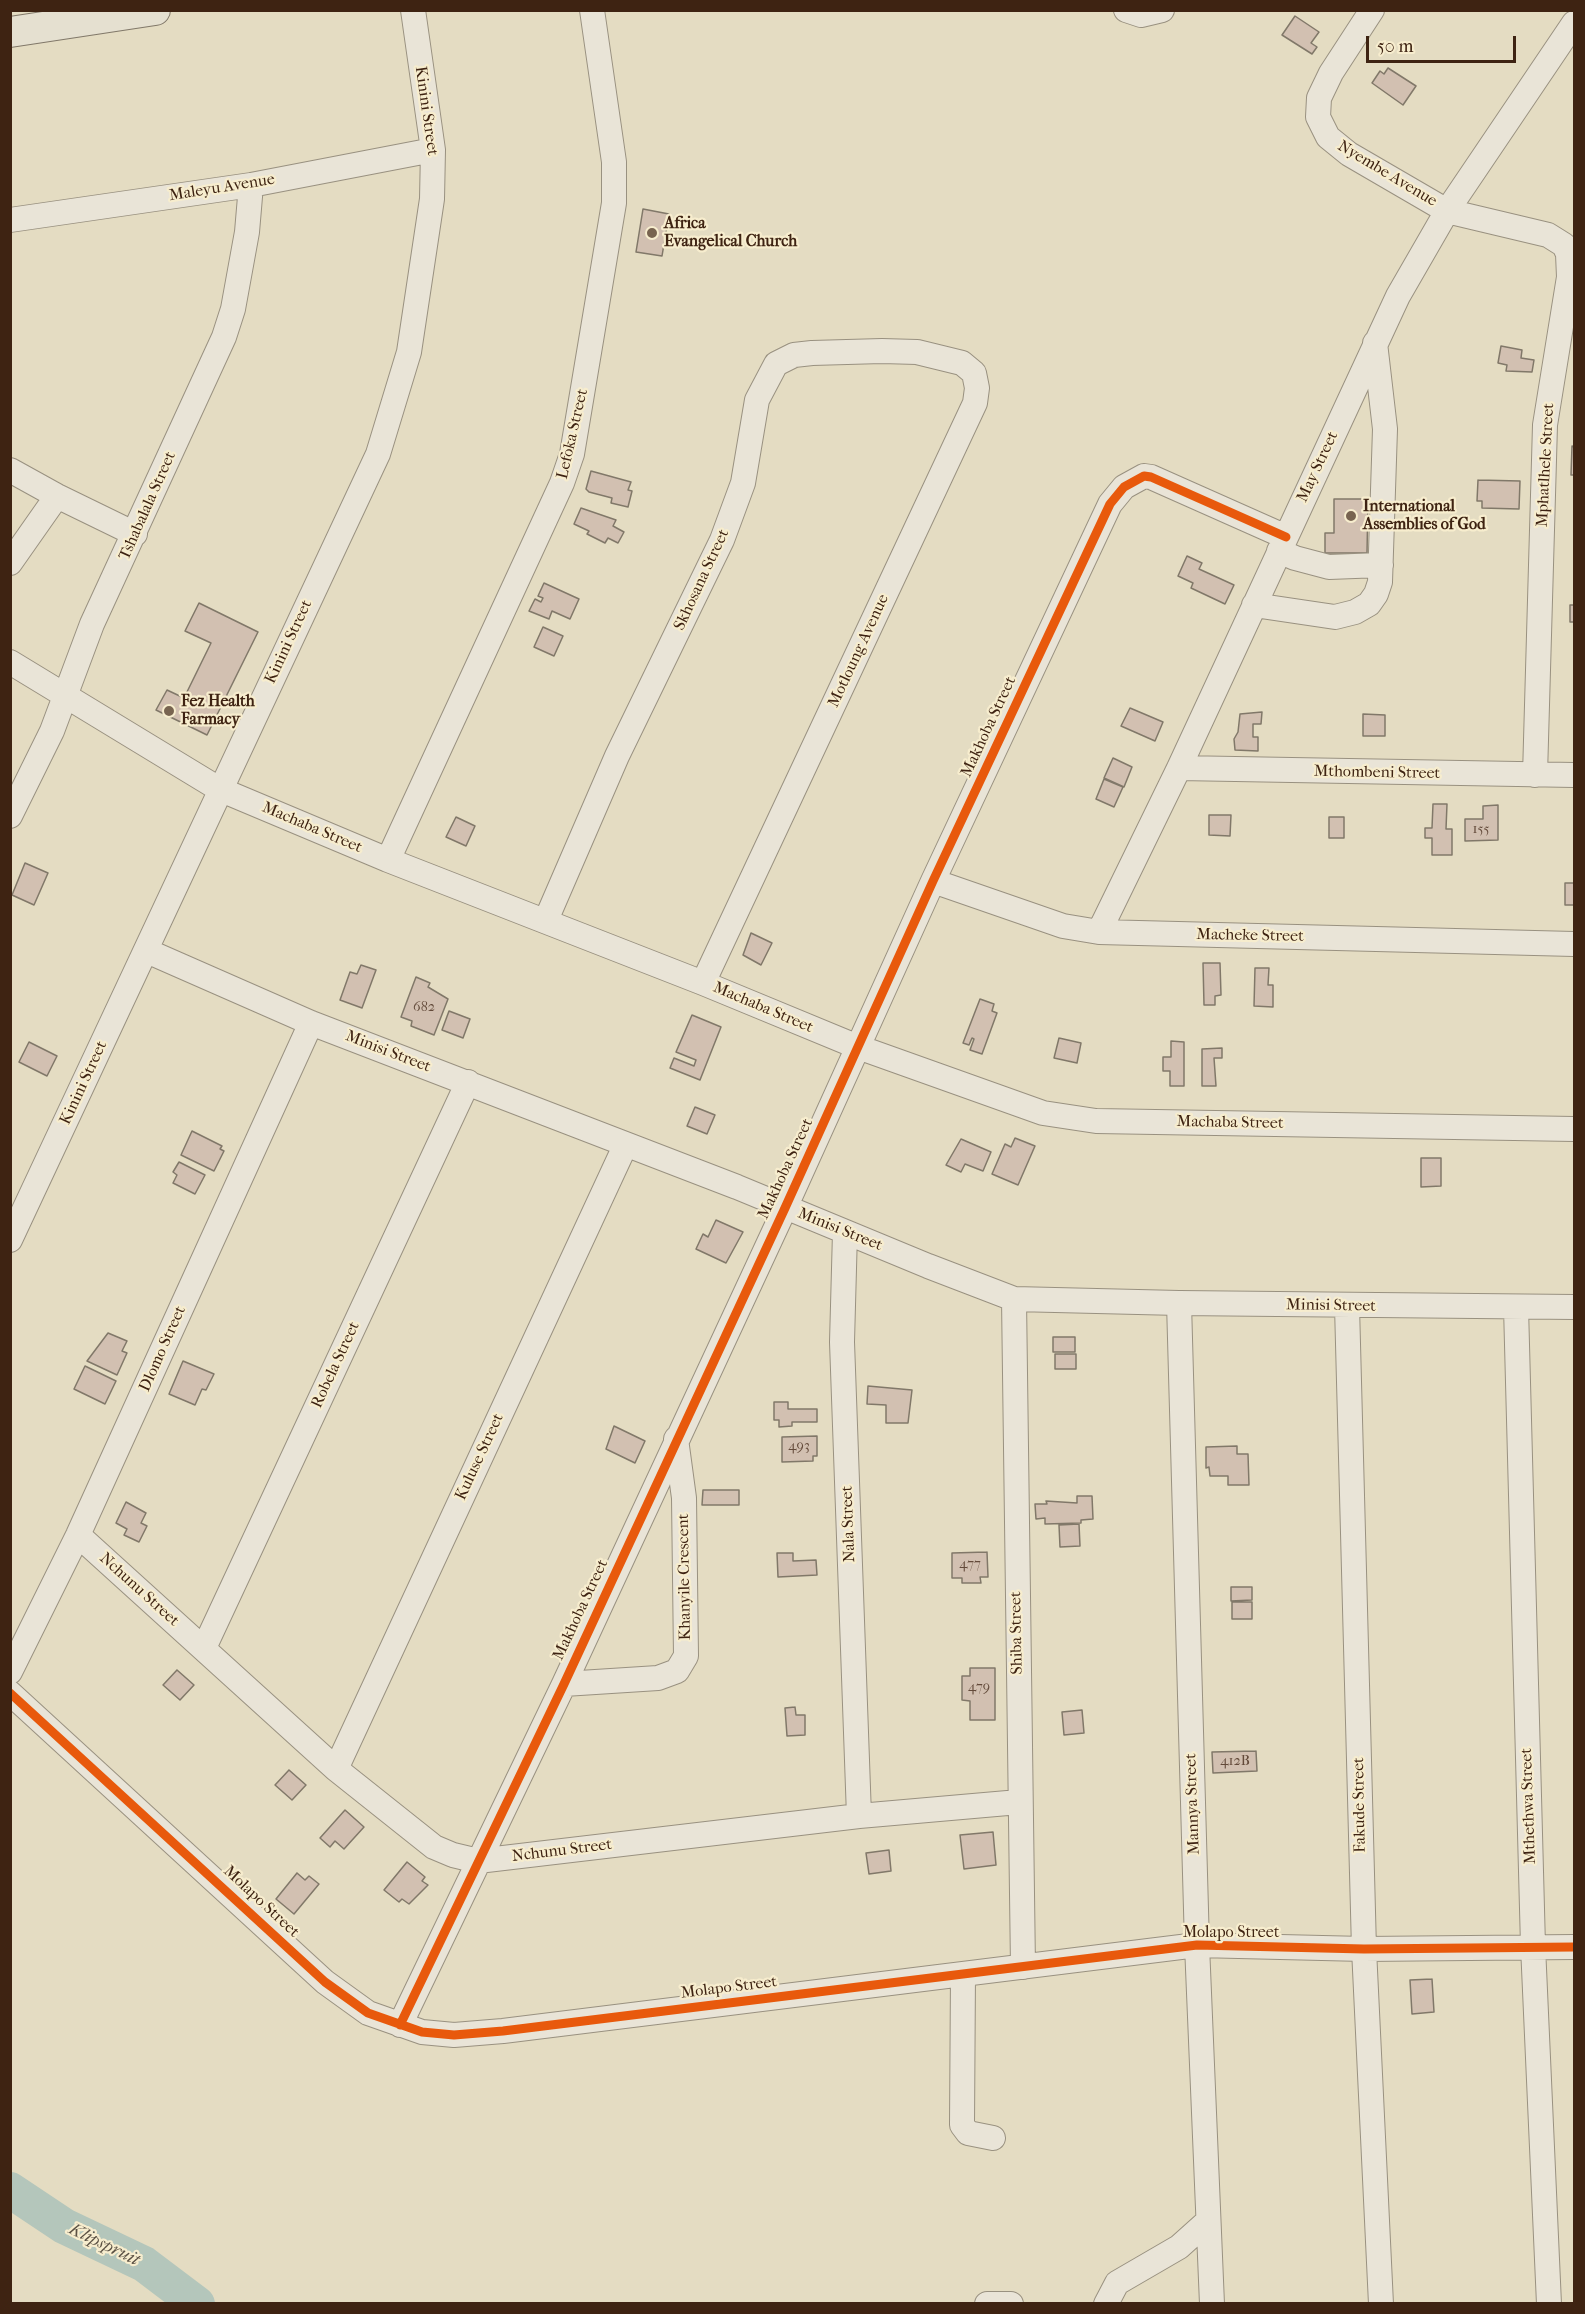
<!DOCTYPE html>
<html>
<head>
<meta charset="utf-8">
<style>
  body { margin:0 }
  #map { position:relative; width:1585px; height:2314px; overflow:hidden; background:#e4dcc2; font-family:"IM FELL French Canon",serif }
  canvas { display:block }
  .frame { position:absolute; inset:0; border:12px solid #3e2312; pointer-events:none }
  .scale { position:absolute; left:1366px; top:36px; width:150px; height:27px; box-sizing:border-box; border:3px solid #3e2312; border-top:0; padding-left:8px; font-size:18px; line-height:21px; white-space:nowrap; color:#3e2312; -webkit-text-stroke:4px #f7edce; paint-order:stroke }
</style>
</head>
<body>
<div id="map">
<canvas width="1585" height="2314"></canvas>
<div class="frame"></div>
<div class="scale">50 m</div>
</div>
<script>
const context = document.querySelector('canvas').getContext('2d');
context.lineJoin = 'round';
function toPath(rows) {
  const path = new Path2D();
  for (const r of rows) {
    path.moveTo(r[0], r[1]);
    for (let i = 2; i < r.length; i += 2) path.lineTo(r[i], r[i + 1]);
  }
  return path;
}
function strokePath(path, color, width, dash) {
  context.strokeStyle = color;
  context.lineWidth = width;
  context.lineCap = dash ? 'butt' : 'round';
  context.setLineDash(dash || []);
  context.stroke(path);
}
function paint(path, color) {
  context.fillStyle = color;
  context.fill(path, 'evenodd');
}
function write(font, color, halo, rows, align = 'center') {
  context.font = font + ' "IM FELL French Canon",serif';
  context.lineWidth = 4.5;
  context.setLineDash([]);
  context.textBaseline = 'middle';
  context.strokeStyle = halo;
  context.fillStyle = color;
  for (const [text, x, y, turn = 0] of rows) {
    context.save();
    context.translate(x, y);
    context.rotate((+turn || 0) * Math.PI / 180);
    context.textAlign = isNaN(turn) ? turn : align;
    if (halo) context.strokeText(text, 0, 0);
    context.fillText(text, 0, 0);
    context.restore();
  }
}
strokePath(toPath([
  [10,2190,64,2226,144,2264,197,2304]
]), '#b4c6bb', 36);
const building = toPath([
  [1295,16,1319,32,1311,43,1317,47,1312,54,1282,35,1295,16],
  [1388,68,1416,86,1403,105,1372,83,1380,71,1384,74,1388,68],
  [643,209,669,214,662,256,636,252,643,209],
  [1501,346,1522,350,1521,358,1534,360,1532,372,1506,371,1507,365,1498,363,1501,346],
  [1572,446,1574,447,1574,475,1571,475,1572,446],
  [591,471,631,482,628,490,632,491,628,507,611,503,612,498,589,492,586,489,591,471],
  [1478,480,1520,481,1519,509,1482,508,1482,501,1477,501,1478,480],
  [1334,499,1368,499,1367,553,1325,553,1325,533,1334,533,1334,499],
  [581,508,616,520,613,526,624,532,618,543,608,538,605,543,587,534,589,531,574,524,581,508],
  [1187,556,1202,563,1199,569,1234,585,1225,604,1191,588,1193,583,1178,576,1187,556],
  [544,583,579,599,570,619,552,611,549,619,529,611,535,599,541,602,543,598,538,596,544,583],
  [199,603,258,632,207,735,156,710,167,690,184,698,211,643,185,631,199,603],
  [1570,605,1574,605,1574,622,1570,622,1570,605],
  [543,627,563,636,554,656,534,647,543,627],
  [1130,708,1163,722,1155,741,1121,726,1130,708],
  [1262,712,1261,724,1253,724,1253,737,1258,737,1258,751,1235,750,1234,739,1238,732,1240,714,1262,712],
  [1363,714,1385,715,1385,736,1363,736,1363,714],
  [1113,758,1132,767,1124,787,1104,778,1113,758],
  [1104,779,1123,787,1114,807,1096,799,1104,779],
  [1433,804,1447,804,1446,829,1452,829,1452,855,1432,855,1432,838,1425,838,1425,828,1432,828,1433,804],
  [1498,805,1498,840,1465,841,1465,819,1483,819,1483,806,1498,805],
  [1209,815,1231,815,1230,836,1209,835,1209,815],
  [456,817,475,826,466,846,446,837,456,817],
  [1329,817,1344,817,1344,838,1329,838,1329,817],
  [25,863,48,873,34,905,12,895,25,863],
  [1565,883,1574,883,1574,905,1565,905,1565,883],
  [751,933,772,943,761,965,743,955,751,933],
  [1203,963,1220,963,1221,995,1215,996,1215,1005,1204,1005,1203,963],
  [361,965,376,970,362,1008,340,1000,350,972,357,974,361,965],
  [1255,968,1269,968,1268,985,1273,985,1273,1007,1254,1006,1255,968],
  [416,977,430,983,428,987,448,999,434,1035,411,1026,412,1021,401,1017,416,977],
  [980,999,994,1004,992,1011,997,1013,982,1054,970,1050,974,1039,972,1038,969,1045,963,1043,980,999],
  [449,1011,470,1019,463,1038,442,1030,449,1011],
  [692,1015,721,1027,700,1080,670,1068,674,1058,694,1066,696,1060,676,1052,692,1015],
  [1059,1038,1081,1043,1077,1063,1054,1058,1059,1038],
  [1171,1041,1184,1042,1184,1086,1170,1086,1170,1071,1163,1071,1163,1057,1171,1057,1171,1041],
  [29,1042,57,1056,47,1076,19,1062,29,1042],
  [1222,1048,1222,1058,1214,1058,1216,1086,1202,1086,1202,1049,1222,1048],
  [695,1107,715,1115,707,1134,687,1126,695,1107],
  [192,1131,222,1146,220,1149,224,1151,214,1171,181,1155,192,1131],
  [1015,1138,1035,1146,1018,1185,992,1174,1005,1144,1011,1147,1015,1138],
  [961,1139,991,1152,983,1171,965,1164,961,1172,946,1165,961,1139],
  [1421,1158,1441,1158,1441,1186,1421,1187,1421,1158],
  [179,1162,205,1175,195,1194,173,1183,177,1175,173,1172,179,1162],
  [716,1220,743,1232,726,1263,696,1249,703,1234,708,1237,716,1220],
  [108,1333,127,1341,122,1351,127,1353,117,1375,87,1361,108,1333],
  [1053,1337,1075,1337,1075,1352,1053,1352,1053,1337],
  [1055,1354,1076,1354,1076,1369,1055,1369,1055,1354],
  [183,1361,214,1374,206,1390,202,1389,195,1405,169,1394,183,1361],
  [85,1366,116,1381,105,1404,74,1389,85,1366],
  [868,1386,912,1390,908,1423,886,1423,886,1405,867,1404,868,1386],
  [774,1402,788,1402,788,1409,817,1409,817,1422,792,1422,792,1426,779,1427,779,1420,774,1420,774,1402],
  [614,1426,645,1441,635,1463,606,1449,614,1426],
  [817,1436,817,1456,813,1456,813,1461,782,1462,782,1437,817,1436],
  [1237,1446,1237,1454,1248,1454,1249,1485,1228,1485,1228,1476,1210,1476,1209,1467,1206,1468,1206,1447,1237,1446],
  [703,1490,739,1490,739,1505,702,1505,703,1490],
  [1077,1496,1092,1496,1093,1519,1081,1520,1081,1523,1045,1524,1045,1518,1036,1519,1035,1504,1047,1504,1046,1501,1077,1503,1077,1496],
  [126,1502,146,1513,141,1523,147,1526,139,1542,124,1535,127,1529,116,1523,126,1502],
  [1079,1524,1080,1546,1060,1547,1059,1525,1079,1524],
  [987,1552,988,1577,980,1577,981,1583,962,1583,962,1578,952,1578,952,1553,987,1552],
  [777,1553,793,1553,793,1561,816,1560,817,1575,778,1577,777,1553],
  [1231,1587,1252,1587,1252,1600,1231,1601,1231,1587],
  [1232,1602,1252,1602,1252,1619,1232,1619,1232,1602],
  [970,1668,995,1668,995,1720,970,1720,970,1701,962,1700,962,1676,970,1676,970,1668],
  [177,1670,194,1685,180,1700,163,1685,177,1670],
  [795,1707,796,1715,805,1715,805,1735,787,1736,785,1708,795,1707],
  [1082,1710,1084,1733,1064,1735,1062,1712,1082,1710],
  [1256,1751,1257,1771,1213,1773,1212,1752,1256,1751],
  [289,1770,306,1785,292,1800,275,1785,289,1770],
  [345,1810,364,1827,344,1849,335,1841,330,1847,320,1838,345,1810],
  [993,1832,996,1865,964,1869,960,1835,993,1832],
  [889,1850,891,1871,869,1874,866,1853,889,1850],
  [407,1862,425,1877,422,1881,428,1885,409,1904,402,1899,399,1902,384,1890,407,1862],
  [297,1873,305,1880,309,1876,319,1884,294,1914,276,1899,297,1873],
  [1432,1979,1434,2012,1412,2014,1410,1980,1432,1979]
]);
paint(building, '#d2c0b1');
strokePath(building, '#817869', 1.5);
const minor = toPath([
  [1126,10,1141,15,1162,10],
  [1372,10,1331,73,1319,98,1318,117,1328,137,1349,154,1447,211,1548,235,1564,245,1568,254,1569,277,1545,425,1535,775],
  [10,220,251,185,433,150],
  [10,470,57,496,135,534],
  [1279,551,1295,558,1329,567,1381,565],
  [10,563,57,496],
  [1254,605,1335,617,1355,612,1369,604,1376,594,1380,582,1385,429,1375,343],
  [10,662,219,789,388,860,703,983,858,1047,1043,1113,1096,1121,1574,1129],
  [1179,768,1574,775],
  [10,816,52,731,92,624,224,337,233,309,247,232,251,185],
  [388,860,562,483,572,454,614,203,614,162,592,10],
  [933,881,1063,926,1099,932,1574,944],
  [546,920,617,756,722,540,743,483,757,400,776,364,794,355,812,353,882,351,917,352,962,363,974,373,977,388,975,403,703,983],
  [1099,932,1179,768,1398,296,1447,211,1574,23],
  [147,951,311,1023,737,1187,928,1266,1014,1299,1179,1303,1574,1307],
  [845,1232,842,1342,859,1816],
  [10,1240,378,454,409,352,432,199,433,150,413,10],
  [1014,1299,1023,1967],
  [1179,1303,1197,1945,1212,2304],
  [1347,1306,1364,1949,1381,2304],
  [1516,1307,1533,1946,1549,2304],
  [78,1535,336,1769,434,1847,453,1855,478,1861,859,1816,1019,1802],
  [204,1648,468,1082],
  [10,1672,78,1535,311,1023],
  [564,1684,658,1678,677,1671,686,1656,684,1498,676,1439],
  [10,1693,325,1982,368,2013,422,2032,454,2035,503,2031,1197,1945,1364,1949,1574,1947],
  [336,1769,625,1146],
  [963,1974,962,2125,968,2133,993,2138],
  [400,2025,564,1684,785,1208,933,881,1110,504,1124,487,1144,476,1151,477,1286,537],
  [987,2304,1011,2304],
  [1106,2304,1117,2283,1179,2247,1208,2221]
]);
const major = toPath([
  [10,32,155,10]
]);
strokePath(minor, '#999180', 26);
strokePath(major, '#817869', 32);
strokePath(minor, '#e9e4d7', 24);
strokePath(major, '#e5e0d0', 30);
strokePath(toPath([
  [10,1693,325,1982,368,2013,422,2032,454,2035,503,2031,1197,1945,1364,1949,1574,1947],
  [400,2025,564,1684,785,1208,933,881,1110,504,1124,487,1144,476,1151,477,1286,537]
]), '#e8590c', 9);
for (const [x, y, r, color] of [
  [652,233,6,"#786450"],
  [1351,516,6,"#786450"],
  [169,711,6,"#786450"]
]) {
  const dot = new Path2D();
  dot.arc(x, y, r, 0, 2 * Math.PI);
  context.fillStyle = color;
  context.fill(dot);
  strokePath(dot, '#f7edce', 2);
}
write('14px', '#634a3a', null, [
  ["155",1481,830],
  ["682",424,1008],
  ["493",799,1447],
  ["477",970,1565],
  ["479",979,1688],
  ["412B",1235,1762]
]);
write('16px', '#3e2312', '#f7edce', [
  ["Kinini Street",426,111,82],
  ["Nyembe Avenue",1387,174,31],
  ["Maleyu Avenue",222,188,-9],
  ["Lefoka Street",573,434,-77],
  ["Mphatlhele Street",1546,465,-87],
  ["May Street",1318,467,-65],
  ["Tshabalala Street",148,506,-66],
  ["Skhosana Street",702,580,-65],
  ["Kinini Street",289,642,-65],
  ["Motloung Avenue",859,651,-65],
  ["Makhoba Street",989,727,-65],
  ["Mthombeni Street",1377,773,1],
  ["Machaba Street",312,828,23],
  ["Macheke Street",1250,936,1],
  ["Machaba Street",763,1008,23],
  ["Minisi Street",388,1052,21],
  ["Kinini Street",84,1083,-65],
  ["Machaba Street",1230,1123,1],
  ["Makhoba Street",786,1169,-65],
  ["Minisi Street",840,1230,22],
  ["Minisi Street",1331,1306,1],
  ["Dlomo Street",163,1349,-66],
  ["Robela Street",336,1365,-65],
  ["Kuluse Street",480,1457,-65],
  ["Nala Street",849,1524,-92],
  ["Khanyile Crescent",685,1577,-91],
  ["Nchunu Street",139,1590,42],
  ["Makhoba Street",581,1610,-65],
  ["Shiba Street",1017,1633,-91],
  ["Mannya Street",1193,1804,-92],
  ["Fakude Street",1360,1805,-91],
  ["Mthethwa Street",1529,1806,-92],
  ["Nchunu Street",562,1851,-7],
  ["Molapo Street",261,1902,43],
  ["Molapo Street",1231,1933],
  ["Molapo Street",729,1988,-7]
]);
write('bold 16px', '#3e2312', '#f7edce', [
  ["Africa",664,224],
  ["Evangelical Church",664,242],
  ["International",1363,507],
  ["Assemblies of God",1363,525],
  ["Fez Health",181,702],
  ["Farmacy",181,720]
], 'left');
write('italic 18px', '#5b5144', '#f7edce', [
  ["Klipspruit",104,2245,26]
]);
</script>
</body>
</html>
